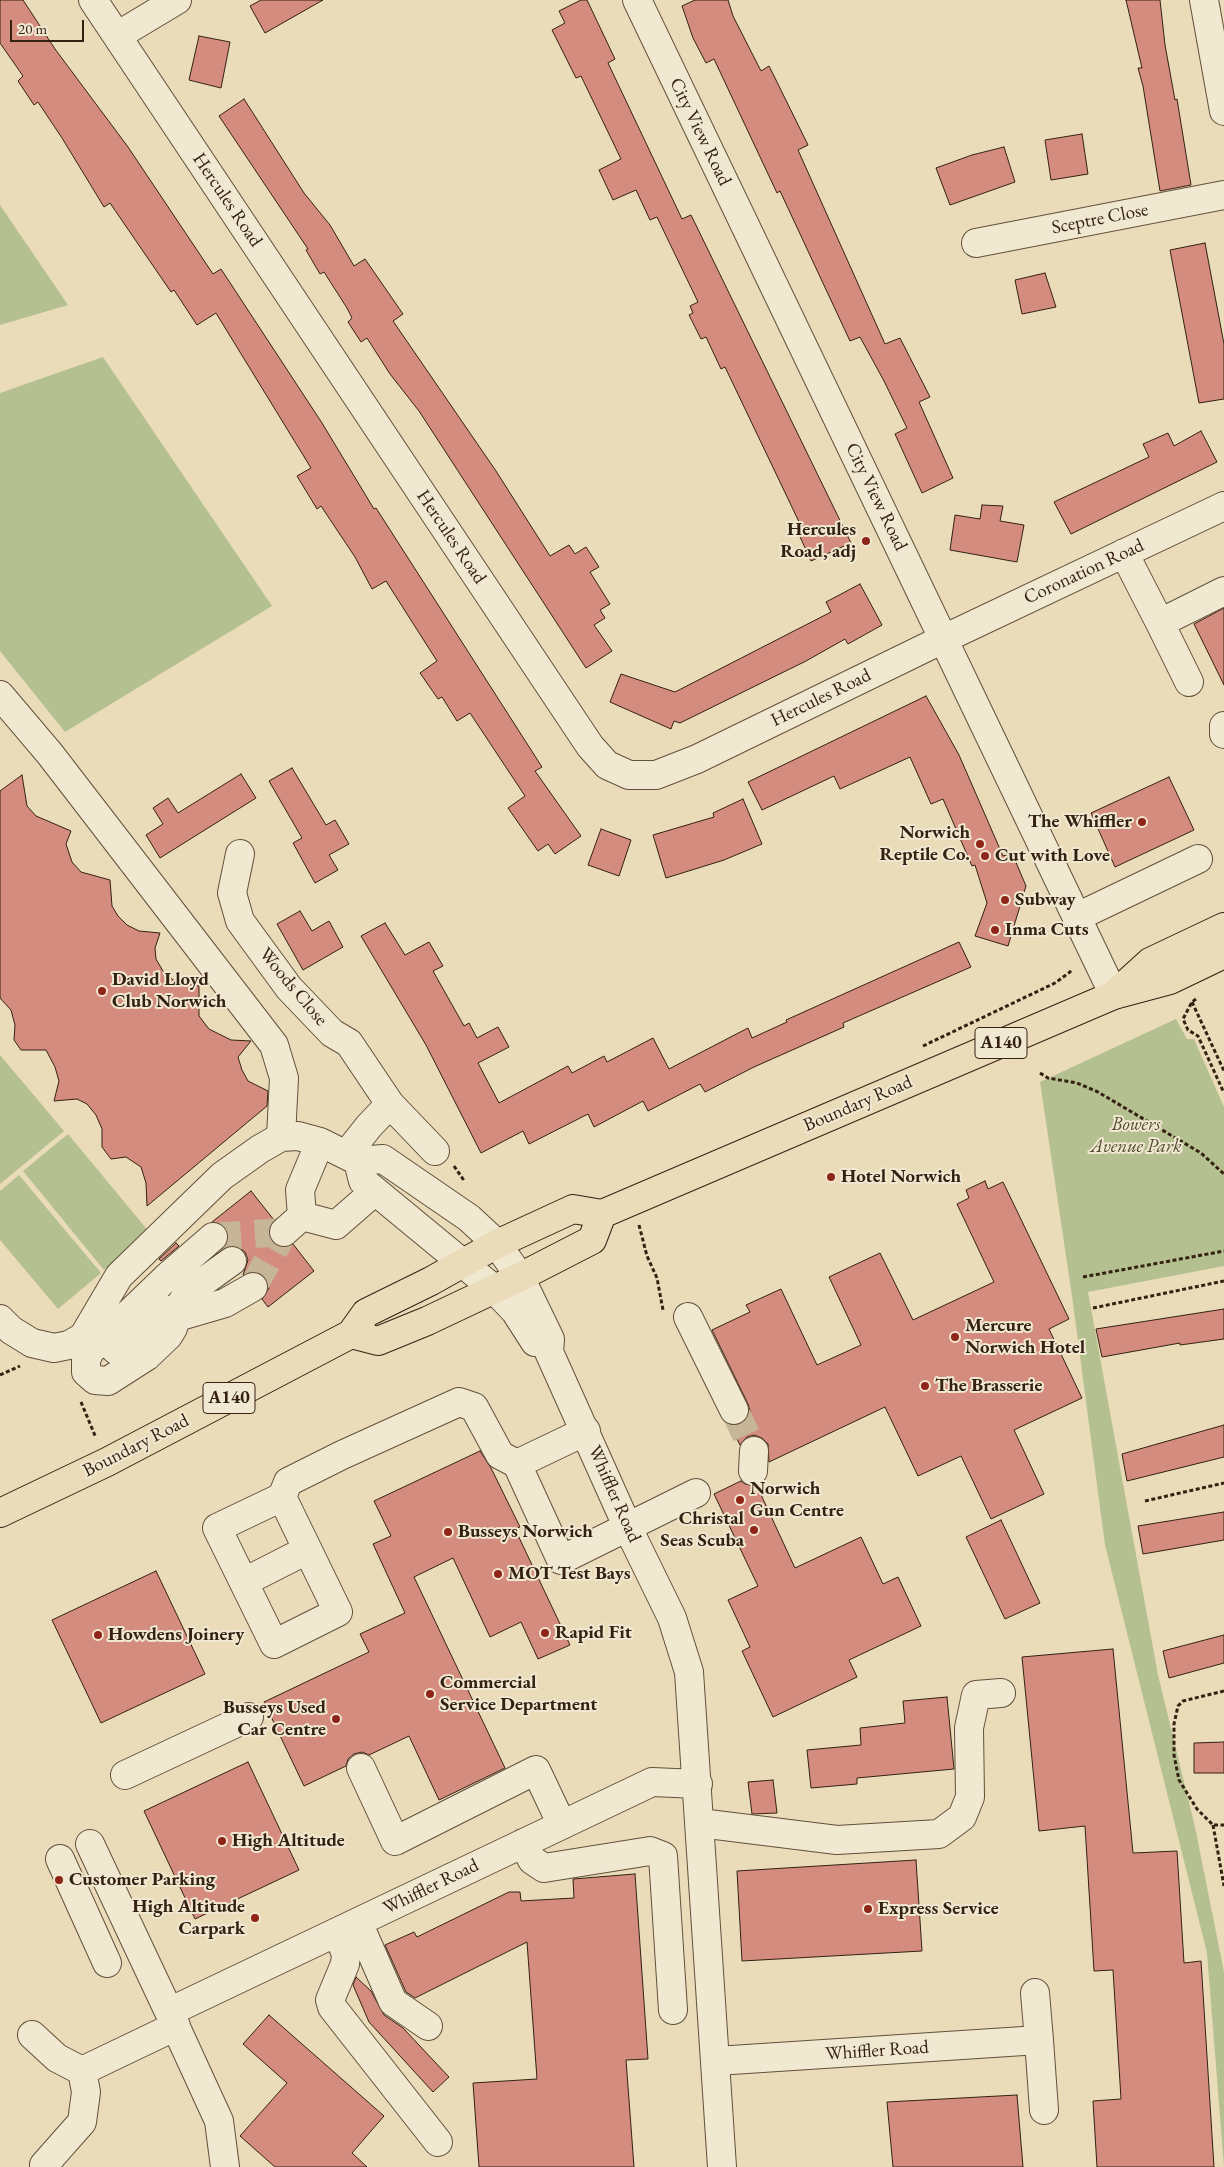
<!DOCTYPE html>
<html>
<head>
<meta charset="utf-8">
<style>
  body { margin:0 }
  #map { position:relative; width:1224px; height:2167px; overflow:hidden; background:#eadbb9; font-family:"EB Garamond",serif }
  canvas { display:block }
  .scale { position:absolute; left:10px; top:20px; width:74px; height:22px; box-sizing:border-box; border:2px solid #342111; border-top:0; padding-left:6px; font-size:15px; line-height:18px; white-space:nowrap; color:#342111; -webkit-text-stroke:4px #f1e8d2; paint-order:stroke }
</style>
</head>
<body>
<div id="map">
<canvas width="1224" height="2167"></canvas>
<div class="scale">20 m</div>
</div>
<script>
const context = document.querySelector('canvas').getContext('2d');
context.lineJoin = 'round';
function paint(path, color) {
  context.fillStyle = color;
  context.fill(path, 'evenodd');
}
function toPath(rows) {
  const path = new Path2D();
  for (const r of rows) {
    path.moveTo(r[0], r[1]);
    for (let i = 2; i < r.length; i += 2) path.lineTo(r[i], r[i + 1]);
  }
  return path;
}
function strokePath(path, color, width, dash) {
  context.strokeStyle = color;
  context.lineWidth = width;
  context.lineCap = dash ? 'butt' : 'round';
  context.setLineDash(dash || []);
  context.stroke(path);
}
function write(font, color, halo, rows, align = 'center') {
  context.font = font + ' "EB Garamond",serif';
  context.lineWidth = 4;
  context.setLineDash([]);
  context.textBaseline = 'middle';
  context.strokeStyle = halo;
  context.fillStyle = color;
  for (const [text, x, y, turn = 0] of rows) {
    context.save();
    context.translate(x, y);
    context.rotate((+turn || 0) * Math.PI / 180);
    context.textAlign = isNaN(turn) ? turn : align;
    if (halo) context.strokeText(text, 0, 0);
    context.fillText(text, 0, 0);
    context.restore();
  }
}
paint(toPath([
  [0,205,68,305,0,325],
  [103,357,272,606,65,732,0,651,0,393],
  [1176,1019,1187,1039,1194,1039,1224,1107,1224,1266,1088,1292,1158,1675,1195,1827,1224,1972,1224,2167,1207,1953,1105,1545,1072,1296,1040,1082],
  [0,1055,64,1131,0,1184],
  [68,1134,150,1233,104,1270,23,1171],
  [19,1175,101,1273,58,1309,0,1240,0,1191]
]), '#b5c090');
const building = toPath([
  [0,0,23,0,55,49,128,147,213,274,221,269,322,423,374,509,376,508,542,767,535,771,581,836,555,854,548,844,538,851,508,808,525,796,470,713,457,721,442,697,438,699,420,673,437,661,386,581,372,589,355,557,321,506,317,509,297,476,311,468,216,313,197,325,174,290,171,292,110,203,104,207,62,138,38,102,34,105,18,81,23,76,0,43,0,0],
  [261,0,323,0,265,33,250,6,261,0],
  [581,0,587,0,615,59,608,63,682,219,691,215,851,543,811,561,796,528,801,526,725,367,721,369,706,337,701,339,689,315,693,313,690,306,698,302,657,217,650,220,636,190,613,200,599,170,621,159,581,76,576,78,552,30,565,23,559,11,581,0],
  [695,0,728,0,733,16,761,71,769,66,775,78,808,145,798,150,885,344,900,338,930,397,919,402,953,478,922,493,895,434,907,428,884,381,860,337,850,341,780,191,777,193,714,59,706,63,693,38,682,6,695,0],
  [1126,0,1160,0,1165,45,1175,100,1177,99,1191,185,1160,191,1143,86,1138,68,1142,68,1126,0],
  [199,36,230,42,221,88,189,80,199,36],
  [244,99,304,193,330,225,354,266,365,259,403,314,393,321,496,471,550,556,569,545,575,554,586,547,599,567,590,572,610,604,600,610,605,618,594,625,612,651,586,668,419,411,390,374,367,338,361,342,348,322,352,318,347,308,324,272,320,274,306,250,308,249,219,116,244,99],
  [1082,134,1088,174,1051,180,1045,140,1082,134],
  [1004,147,1015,182,950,205,936,168,972,155,1004,147],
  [1205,243,1224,344,1224,399,1199,403,1170,250,1205,243],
  [1045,273,1056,307,1022,314,1015,280,1045,273],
  [1201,431,1217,462,1071,534,1054,502,1149,457,1143,444,1168,433,1174,446,1201,431],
  [982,505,1003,506,1000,521,1024,525,1017,562,950,550,955,515,980,519,982,505],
  [860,584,882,625,848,644,845,639,806,661,680,723,674,721,671,729,610,702,621,674,675,692,831,612,826,602,860,584],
  [1224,608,1224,685,1194,624,1224,608],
  [926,696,959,755,1003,856,1012,853,1026,886,1008,946,975,936,987,903,975,865,972,866,943,799,931,804,910,757,840,789,834,776,762,810,748,782,926,696],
  [292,768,326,825,335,820,349,844,329,855,338,870,315,883,293,843,302,838,269,781,292,768],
  [241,774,256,798,160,858,146,835,163,824,153,808,168,798,178,813,241,774],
  [22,775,27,806,36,816,71,831,66,844,72,862,81,872,110,880,112,906,118,916,127,925,139,931,160,933,155,948,156,959,163,971,173,980,199,986,199,1016,209,1029,231,1040,251,1041,238,1057,242,1070,248,1081,268,1091,267,1106,147,1206,146,1183,141,1167,126,1157,111,1159,102,1147,102,1129,96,1115,87,1104,77,1099,54,1101,59,1081,55,1067,46,1050,21,1050,14,1040,15,1025,11,1010,0,998,0,791,22,775],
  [1169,777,1194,830,1115,867,1091,813,1169,777],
  [743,799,762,844,724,860,666,878,653,835,714,817,713,813,743,799],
  [601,829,631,840,619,876,588,865,601,829],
  [300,911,312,931,329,921,343,947,303,970,277,924,300,911],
  [385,923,405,955,429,942,443,966,433,971,464,1026,469,1023,477,1038,498,1027,509,1047,478,1063,499,1103,568,1066,572,1073,604,1056,607,1062,653,1038,669,1069,748,1028,752,1038,787,1022,786,1020,959,942,971,967,843,1023,844,1027,754,1067,705,1092,700,1084,648,1111,643,1101,594,1127,588,1114,529,1144,523,1131,481,1153,426,1045,361,936,385,923],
  [985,1181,988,1189,1003,1182,1069,1319,1049,1329,1082,1398,1014,1430,1044,1494,991,1519,961,1456,918,1476,885,1407,769,1462,768,1444,762,1438,754,1435,747,1437,740,1445,730,1425,740,1424,747,1419,750,1411,748,1404,712,1330,750,1312,746,1305,781,1289,817,1365,861,1345,829,1277,880,1253,913,1320,994,1282,957,1204,969,1198,966,1190,985,1181],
  [251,1191,274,1220,269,1228,269,1235,272,1242,280,1247,287,1247,293,1244,314,1271,268,1307,262,1299,269,1288,266,1279,261,1274,254,1271,243,1275,248,1260,245,1252,238,1247,224,1248,228,1242,228,1234,224,1226,212,1222,251,1191],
  [176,1243,179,1246,161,1261,159,1259,176,1243],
  [1224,1309,1224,1339,1180,1345,1180,1343,1102,1357,1096,1329,1224,1309],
  [1224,1425,1224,1457,1127,1481,1122,1454,1224,1425],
  [480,1451,491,1468,520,1527,515,1529,570,1645,538,1659,521,1622,490,1637,453,1558,414,1577,505,1768,439,1800,409,1736,369,1755,362,1752,354,1754,348,1759,346,1766,304,1786,264,1702,369,1652,360,1634,405,1613,373,1544,391,1536,374,1501,480,1451],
  [741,1481,745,1484,757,1486,795,1568,861,1537,883,1584,898,1577,921,1626,849,1660,857,1677,773,1717,742,1651,750,1647,728,1600,758,1586,714,1494,741,1481],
  [1224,1512,1224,1540,1143,1554,1138,1526,1224,1512],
  [1001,1520,1040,1603,1005,1619,966,1537,1001,1520],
  [156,1571,205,1674,101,1723,52,1620,156,1571],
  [1224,1635,1224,1663,1169,1678,1163,1651,1224,1635],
  [1113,1649,1133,1853,1177,1851,1184,1963,1201,1961,1214,2167,1097,2167,1093,2101,1121,2099,1113,1970,1094,1971,1085,1826,1039,1831,1022,1657,1113,1649],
  [947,1697,954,1769,857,1778,857,1784,811,1788,807,1750,861,1745,860,1728,905,1723,903,1701,947,1697],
  [1224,1742,1224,1773,1194,1773,1194,1743,1224,1742],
  [248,1762,299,1870,195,1919,144,1811,248,1762],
  [773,1780,777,1813,752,1814,748,1782,773,1780],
  [916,1860,922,1951,742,1961,737,1871,916,1860],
  [635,1874,648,2059,626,2060,634,2167,479,2167,473,2083,537,2079,527,1942,415,1998,406,1992,385,1945,414,1932,417,1937,509,1892,520,1892,521,1901,574,1898,573,1879,635,1874],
  [356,1977,371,1991,384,2015,403,2028,449,2077,433,2092,369,2022,353,1985,356,1977],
  [269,2015,384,2116,352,2153,367,2167,275,2167,240,2136,287,2083,243,2044,269,2015],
  [1017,2095,1023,2167,893,2167,887,2102,1017,2095]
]);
paint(building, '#d48c7f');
strokePath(building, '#342111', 1);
strokePath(toPath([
  [213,1237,284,1232],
  [253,1287,284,1232],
  [734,1410,754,1451]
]), '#c6b697', 28, [28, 14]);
const minor = toPath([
  [93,0,590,746,607,765,629,775,656,775,697,759,933,644,1224,506],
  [637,0,1114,995],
  [1204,0,1224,111],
  [117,36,177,0],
  [976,243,1224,195],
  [1124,553,1160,623,1224,591],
  [1160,623,1189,682],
  [0,695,50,754,274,1045,284,1078,281,1137],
  [1224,726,1224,734],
  [240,854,232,893,240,921,289,988,332,1033,349,1043,390,1104,369,1126,346,1155],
  [1077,917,1198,859],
  [390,1104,435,1151],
  [358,1161,363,1181,494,1289,515,1311,535,1342],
  [302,1216,336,1225,375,1191],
  [302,1216,300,1190,320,1142],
  [284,1232,302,1216],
  [213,1237,168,1276,90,1351,86,1360,86,1372,95,1380,108,1381,147,1356,168,1336,173,1328,180,1305,189,1292,232,1261],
  [165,1310,177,1317,225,1303,253,1287],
  [688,1317,734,1410],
  [0,1319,11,1330,32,1343,54,1348,69,1345,83,1337,119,1276,222,1176,260,1149,281,1137,298,1136,320,1142,358,1161,383,1159,469,1218,497,1244,520,1277,550,1339,549,1352,628,1528,672,1618,689,1672,722,2167],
  [110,1333,109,1344,117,1351,130,1345,148,1328,160,1307],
  [586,1431,517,1464,561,1560,696,1493],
  [753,1471,754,1451],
  [282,1497,338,1612,274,1644,217,1528,282,1497,288,1482,342,1455,459,1402,474,1407,500,1455,517,1464],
  [244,1582,307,1550],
  [361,1768,395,1841,536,1770,562,1825],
  [125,1775,249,1717],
  [700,1823,837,1840,939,1834,962,1817,970,1797,969,1728,976,1695,1001,1693],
  [523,1843,532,1860,544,1868,650,1851,663,1856,673,2010],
  [90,1844,169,2012,652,1782,698,1784],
  [60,1859,107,1963],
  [358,1922,393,2002,428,2026],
  [337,1932,346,1954,345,1964,330,2000,332,2007,438,2142],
  [169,2012,219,2121,225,2167],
  [32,2035,57,2058,82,2071,86,2092,82,2122,44,2165],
  [1039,2040,1044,2110],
  [716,2061,1039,2040,1035,1993],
  [82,2071,176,2026]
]);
const highway = toPath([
  [1117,992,1150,962,1224,927],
  [351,1334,378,1341,427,1321,520,1277,592,1240,602,1214],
  [0,1513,107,1462,351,1334,366,1313,431,1281,497,1244,573,1209,602,1214,1114,995,1170,980,1224,954]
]);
strokePath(minor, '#62503b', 30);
strokePath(highway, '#342111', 30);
strokePath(toPath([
  [1196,999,1192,1002,1183,1019,1188,1030,1198,1036,1224,1093],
  [1192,1002,1224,1071],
  [923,1046,1055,983,1070,972,1071,969],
  [1040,1073,1048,1078,1077,1083,1098,1092,1201,1153,1224,1174],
  [454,1166,465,1182],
  [639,1225,647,1256,657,1278,663,1310],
  [1083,1277,1224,1251],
  [1093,1308,1224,1281],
  [0,1375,20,1366],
  [81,1402,96,1438],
  [1145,1501,1224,1483],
  [1224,1691,1183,1701,1178,1706,1174,1724,1174,1755,1179,1780,1197,1809,1213,1825,1224,1825],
  [1213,1825,1224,1886]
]), '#342111', 3, [4, 2.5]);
strokePath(minor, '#f1e8d2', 28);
strokePath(highway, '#eadbb9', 28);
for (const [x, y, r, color] of [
  [866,541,5,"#8f2418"],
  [1142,822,5,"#8f2418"],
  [980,844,5,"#8f2418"],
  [985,856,5,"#8f2418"],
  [1005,900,5,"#8f2418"],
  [995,930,5,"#8f2418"],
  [102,991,5,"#8f2418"],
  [831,1177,5,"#8f2418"],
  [955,1337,5,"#8f2418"],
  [925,1386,5,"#8f2418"],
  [740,1500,5,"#8f2418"],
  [754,1530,5,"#8f2418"],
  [448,1532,5,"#8f2418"],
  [498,1574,5,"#8f2418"],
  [545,1633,5,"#8f2418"],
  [98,1635,5,"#8f2418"],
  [430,1694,5,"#8f2418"],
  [336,1719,5,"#8f2418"],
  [222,1841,5,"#8f2418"],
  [59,1880,5,"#8f2418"],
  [868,1909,5,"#8f2418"],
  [255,1918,5,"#8f2418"]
]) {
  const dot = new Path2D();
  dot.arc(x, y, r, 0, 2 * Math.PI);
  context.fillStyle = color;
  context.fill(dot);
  strokePath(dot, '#f1e8d2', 2);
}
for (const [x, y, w] of [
  [1001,1043,52],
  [229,1398,52]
]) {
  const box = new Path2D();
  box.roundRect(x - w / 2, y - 15.5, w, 31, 4);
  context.fillStyle = '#f1e8d2';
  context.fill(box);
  strokePath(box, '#342111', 1);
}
write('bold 18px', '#342111', null, [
  ["A140",1001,1043],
  ["A140",229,1398]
]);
write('19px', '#342111', '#f1e8d2', [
  ["City View Road",700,132,64],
  ["Hercules Road",227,200,56],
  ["Sceptre Close",1100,219,-11],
  ["City View Road",876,497,64],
  ["Hercules Road",451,537,56],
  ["Coronation Road",1084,572,-25],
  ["Hercules Road",821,698,-26],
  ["Woods Close",293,987,50],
  ["Boundary Road",858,1104,-23],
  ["Boundary Road",136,1446,-27],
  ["Whiffler Road",614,1494,66],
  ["Whiffler Road",431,1887,-26],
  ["Whiffler Road",877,2051,-4]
]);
write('bold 19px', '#342111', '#f1e8d2', [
  ["Hercules",856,530,"right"],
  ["Road, adj",856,552,"right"],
  ["The Whiffler",1132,822,"right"],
  ["Norwich",970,833,"right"],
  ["Reptile Co.",970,855,"right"],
  ["Cut with Love",995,856],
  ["Subway",1015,900],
  ["Inma Cuts",1005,930],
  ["David Lloyd",112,980],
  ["Club Norwich",112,1002],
  ["Hotel Norwich",841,1177],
  ["Mercure",965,1326],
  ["Norwich Hotel",965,1348],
  ["The Brasserie",935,1386],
  ["Norwich",750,1489],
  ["Gun Centre",750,1511],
  ["Christal",744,1519,"right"],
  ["Seas Scuba",744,1541,"right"],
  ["Busseys Norwich",458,1532],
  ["MOT Test Bays",508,1574],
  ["Rapid Fit",555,1633],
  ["Howdens Joinery",108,1635],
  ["Commercial",440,1683],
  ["Service Department",440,1705],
  ["Busseys Used",326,1708,"right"],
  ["Car Centre",326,1730,"right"],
  ["High Altitude",232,1841],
  ["Customer Parking",69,1880],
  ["High Altitude",245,1907,"right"],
  ["Carpark",245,1929,"right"],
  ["Express Service",878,1909]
], 'left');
write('italic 19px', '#544931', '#f1e8d2', [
  ["Bowers",1136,1125],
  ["Avenue Park",1136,1147]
]);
</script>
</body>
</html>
